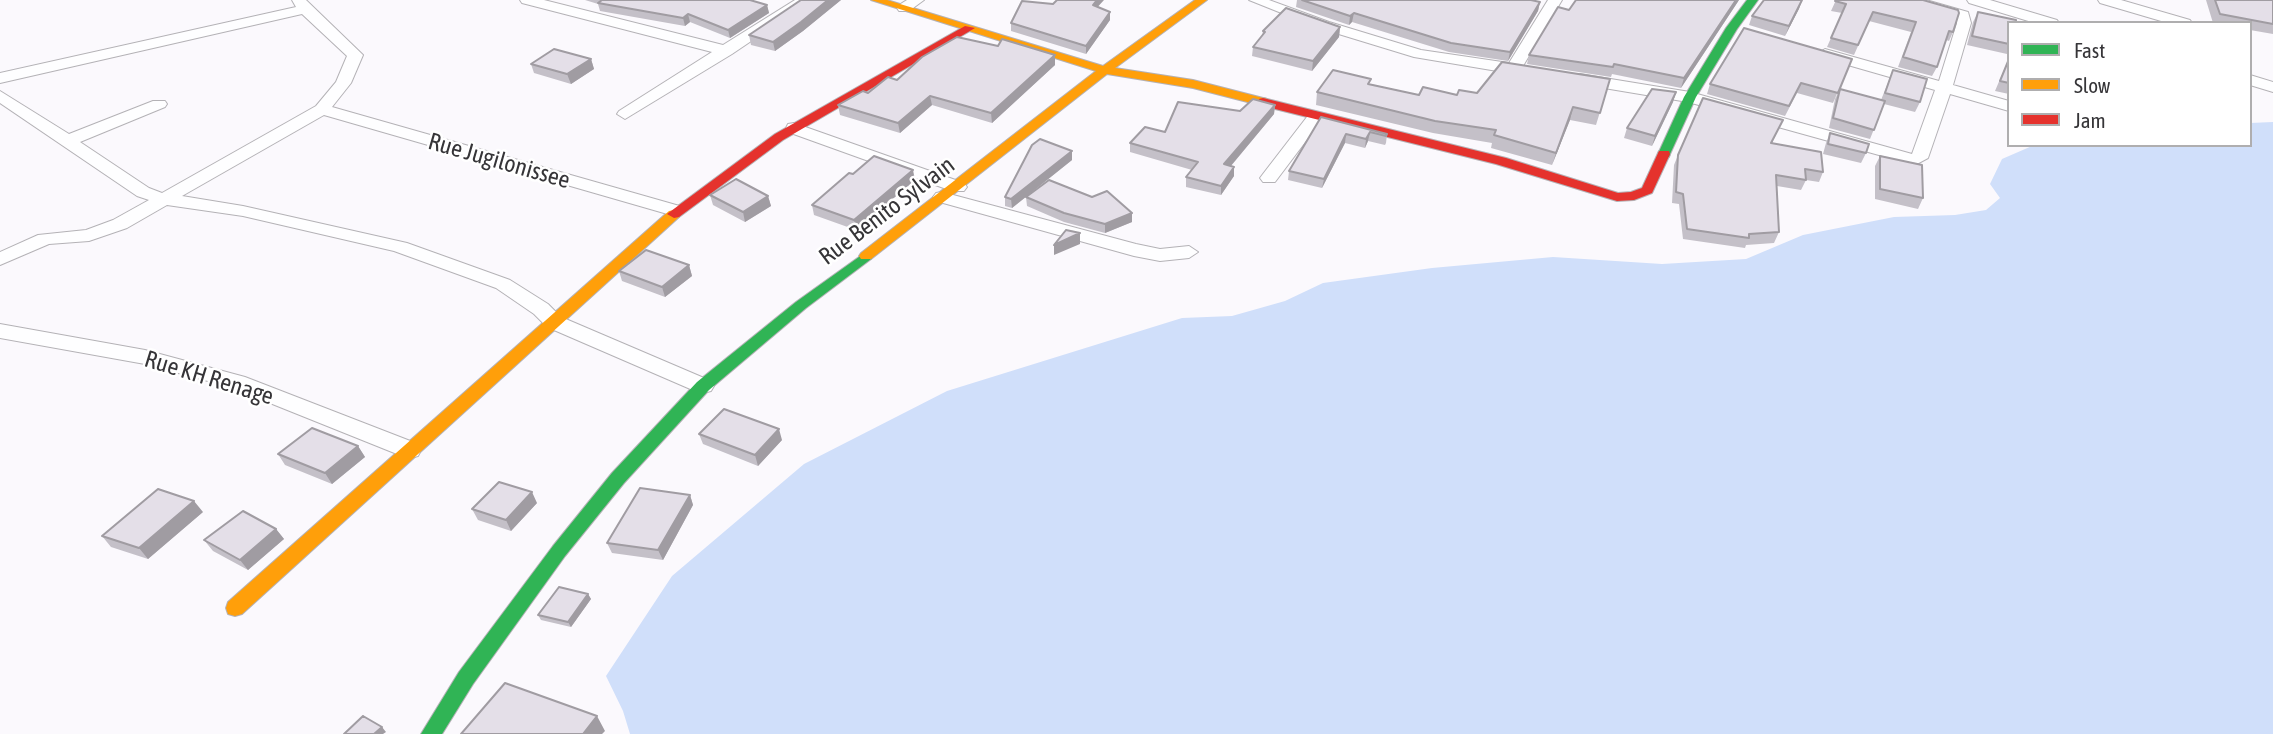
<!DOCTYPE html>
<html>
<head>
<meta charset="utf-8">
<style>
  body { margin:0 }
  #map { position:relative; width:2273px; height:734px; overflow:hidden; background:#fbf9fd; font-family:"Asap Condensed",sans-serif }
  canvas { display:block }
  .legend { position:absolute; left:2007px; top:21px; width:245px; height:126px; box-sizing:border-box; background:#fff; border:2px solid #afaeaf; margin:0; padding:9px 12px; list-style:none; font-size:21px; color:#363538 }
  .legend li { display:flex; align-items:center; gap:14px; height:35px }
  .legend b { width:35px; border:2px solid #afaeaf }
</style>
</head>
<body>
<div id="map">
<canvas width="2273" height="734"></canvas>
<ul class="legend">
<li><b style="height:9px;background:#30b455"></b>Fast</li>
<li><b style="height:9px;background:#ff9f0a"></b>Slow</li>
<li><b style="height:9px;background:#e5322d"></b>Jam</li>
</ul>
</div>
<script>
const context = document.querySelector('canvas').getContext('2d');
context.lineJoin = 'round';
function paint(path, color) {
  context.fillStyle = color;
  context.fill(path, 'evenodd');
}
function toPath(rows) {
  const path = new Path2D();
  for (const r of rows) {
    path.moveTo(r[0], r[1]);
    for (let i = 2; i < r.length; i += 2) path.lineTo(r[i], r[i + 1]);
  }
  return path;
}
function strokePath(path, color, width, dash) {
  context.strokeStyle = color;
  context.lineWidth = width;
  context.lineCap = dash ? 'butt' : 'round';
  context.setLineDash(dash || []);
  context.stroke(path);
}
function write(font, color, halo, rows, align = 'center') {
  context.font = font + ' "Asap Condensed",sans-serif';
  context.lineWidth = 5;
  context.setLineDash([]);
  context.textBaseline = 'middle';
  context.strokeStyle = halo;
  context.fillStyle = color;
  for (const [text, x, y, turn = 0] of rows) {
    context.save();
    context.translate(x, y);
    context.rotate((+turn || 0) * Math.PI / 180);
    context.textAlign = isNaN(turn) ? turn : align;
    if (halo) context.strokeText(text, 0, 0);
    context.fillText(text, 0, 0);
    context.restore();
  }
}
paint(toPath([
  [2273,122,2273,734,630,734,623,711,606,676,672,576,804,464,947,391,1182,318,1232,316,1285,301,1323,283,1432,268,1553,257,1662,264,1746,259,1803,235,1894,217,1955,215,1986,210,2000,198,1990,184,2002,159,2032,146,2250,145,2250,123]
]), '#d0dffa');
const street = toPath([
  [292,0,306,0,363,55,351,83,332,107,683,207,686,211,677,216,671,215,324,115,182,196,243,206,407,243,510,280,548,304,561,317,711,381,714,386,711,391,703,393,695,391,547,327,534,314,496,288,394,251,243,216,167,205,127,228,89,241,49,244,0,265,0,252,38,235,86,230,113,220,149,200,137,196,0,103,0,91,69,134,153,101,165,101,167,104,165,107,80,142,149,188,162,193,316,106,336,82,347,56,302,14,0,83,0,73,296,7,292,0],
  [520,0,544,0,723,45,795,0,812,0,732,54,625,119,617,114,619,111,712,52,522,3,520,0],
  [907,0,924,0,909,11,899,11,897,8,899,5,907,0],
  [1249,0,1269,0,1329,22,1421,50,1509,63,1548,0,1562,0,1523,66,1533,68,1535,71,1527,76,1414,57,1319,28,1249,0],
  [1901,0,1926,0,1968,12,1971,23,1953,85,2009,101,2009,111,1950,94,1928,158,1915,165,1688,102,1580,84,1572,79,1580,74,1690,92,1912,154,1935,90,1820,57,1817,54,1825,49,1939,81,1957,23,1956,17,1903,3,1901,0],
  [1967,0,1990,0,2057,20,2059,23,2035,23,1969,3,1967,0],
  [2098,0,2121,0,2190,20,2192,23,2168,23,2100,3,2098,0],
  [2250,75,2273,82,2273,92,2250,85,2250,75],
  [1316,112,1324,117,1275,182,1263,182,1260,178,1263,174,1310,113,1316,112],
  [794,123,964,183,967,187,964,191,952,191,788,132,786,128,788,124,794,123],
  [942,192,1136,244,1160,249,1189,246,1198,252,1189,258,1160,261,1134,256,936,201,933,197,936,193,942,192],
  [0,324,145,350,245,377,418,444,421,450,418,456,410,458,402,456,230,387,145,364,0,338,0,324]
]);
const fast = toPath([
  [1747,0,1758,0,1737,29,1696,97,1670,154,1669,157,1659,157,1658,154,1684,97,1726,28,1747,0],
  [866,252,873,256,871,259,806,308,709,390,624,483,565,556,473,684,442,734,421,734,459,672,553,546,612,473,697,382,796,302,866,252]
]);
const slow = toPath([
  [871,0,887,0,1103,66,1195,0,1207,0,1115,68,1193,80,1267,99,1269,102,1263,106,1193,88,1107,74,871,259,861,259,859,256,861,253,1096,71,871,0],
  [674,210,681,214,679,217,242,614,235,616,228,614,226,608,228,602,669,211,674,210]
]);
const jam = toPath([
  [965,26,975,28,783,140,679,217,674,218,667,214,775,134,965,26],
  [1263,98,1506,158,1618,193,1631,192,1642,188,1659,151,1669,151,1670,154,1652,193,1634,200,1617,201,1496,164,1259,105,1259,99,1263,98]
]);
strokePath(street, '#b4b2b6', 2);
strokePath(fast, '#b4b2b6', 2);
strokePath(slow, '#b4b2b6', 2);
strokePath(jam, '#b4b2b6', 2);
paint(street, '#fefeff');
paint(fast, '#30b455');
paint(slow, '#ff9f0a');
paint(jam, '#e5322d');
paint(toPath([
  [585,0,750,0,767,5,769,13,730,38,690,22,685,26,600,11,598,4],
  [801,0,841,0,803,31,775,51,751,45,749,35],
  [1297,0,1531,0,1540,2,1538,11,1508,61,1449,52,1352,22,1349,25,1296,7],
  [1739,0,1681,88,1612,74,1611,77,1527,64,1529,55,1569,10],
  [1802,0,1785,36,1749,25,1752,16],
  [1836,0,1953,32,1949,41,1946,40,1937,67,1932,76,1898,67,1911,32,1869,21,1854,55,1827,47,1842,13,1831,11],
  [2206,0,2273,0,2273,34,2250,30,2250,23,2213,23],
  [1098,7,1110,12,1110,20,1086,54,1011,31,1011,23],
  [1978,12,2009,23,2009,51,2007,54,1967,45,1973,22],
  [1340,27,1339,37,1312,71,1252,56,1253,47,1262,36,1263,31],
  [998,46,1055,55,1055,65,992,123,932,105,900,133,840,115,838,105,897,80],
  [2009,58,2009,94,1995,91],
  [591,59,594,69,571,84,534,73,531,64],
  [1852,59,1833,103,1797,93,1785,116,1707,94,1710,84],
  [1893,70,1920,102,1915,112,1884,104,1870,139,1829,128,1835,99,1840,89,1881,100],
  [1610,79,1596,125,1570,120,1552,165,1491,148,1492,143,1433,133,1316,105,1317,92,1370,84,1419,95,1457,95],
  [1676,92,1673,102,1652,146,1624,138,1627,128],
  [1275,105,1274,114,1231,166,1234,176,1221,195,1186,187,1186,177,1192,170,1130,152,1130,143,1165,132,1240,111],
  [1321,117,1387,134,1386,143,1385,145,1368,141,1365,148,1345,143,1322,188,1288,180,1289,171],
  [1783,120,1772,143,1823,172,1819,182,1806,180,1801,190,1777,186,1779,232,1774,243,1746,245,1745,248,1683,239,1679,204,1672,203,1674,165,1678,155],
  [1830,133,1866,153,1861,163,1823,154,1826,143],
  [1072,151,1072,160,1012,208,1005,206,1005,197],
  [1880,156,1923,198,1918,209,1875,199,1875,166],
  [915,180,856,230,814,215,812,205],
  [710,195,768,196,771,206,745,222,713,205],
  [1026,197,1132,222,1105,233,1064,222,1027,206],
  [689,265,692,276,665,297,622,281,619,271],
  [699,434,782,440,758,466,703,444],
  [358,446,365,457,332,484,285,465,278,454],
  [690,495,693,505,663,560,612,553,607,543],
  [537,503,511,531,478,520,472,509],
  [203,512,148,559,111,547,102,536],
  [276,529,284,539,248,570,213,551,204,540],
  [588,594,591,599,571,627,541,620,538,615]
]), '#c4c0c8');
paint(toPath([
  [828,0,841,0,803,31,775,51,773,42],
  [1097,0,1104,0,1093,12,1093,5],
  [1736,0,1739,0,1681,88,1684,78],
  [1802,0,1799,9,1785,36,1789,26],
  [1540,2,1538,11,1508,61,1510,52],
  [767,5,769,13,730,38,728,30],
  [1110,12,1110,20,1086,54,1086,46],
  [1354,13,1352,22,1349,25,1350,16],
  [688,14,690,22,685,26,683,18],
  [1340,27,1339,37,1312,71,1313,61],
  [1055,55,1055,65,992,123,991,113],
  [591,59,594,69,571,84,567,74],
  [1676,92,1673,102,1652,146,1655,136],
  [930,96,932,105,900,133,898,123],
  [1275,105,1274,114,1224,174,1224,164],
  [1573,107,1570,120,1552,165,1556,153],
  [1370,132,1368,141,1365,148,1366,139],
  [1346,134,1345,143,1322,188,1324,179],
  [1072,151,1072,160,1012,208,1011,199],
  [1234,167,1234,176,1221,195,1221,186],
  [913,170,915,180,856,230,854,220],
  [768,196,771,206,745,222,743,212],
  [1132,213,1132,222,1105,233,1105,224],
  [1080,233,1080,244,1054,255,1054,245],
  [689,265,692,276,665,297,662,287],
  [779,429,782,440,758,466,755,455],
  [358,446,365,457,332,484,325,473],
  [532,492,537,503,511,531,506,520],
  [690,495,693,505,663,560,658,550],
  [194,501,203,512,148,559,139,548],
  [276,529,284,539,248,570,240,560],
  [588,594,591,599,571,627,568,622],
  [597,716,605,731,602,734,583,734],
  [382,727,386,732,383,734,374,734]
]), '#a09ca2');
const building = toPath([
  [602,0,750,0,767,5,728,30,688,14,683,18,598,3,602,0],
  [801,0,828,0,801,22,773,42,749,35,801,0],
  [1057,0,1097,0,1093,5,1110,12,1086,46,1011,23,1022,1,1053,4,1057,0],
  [1302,0,1531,0,1540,2,1510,52,1451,43,1354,13,1350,16,1302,0],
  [1576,0,1736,0,1684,78,1614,64,1613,67,1529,55,1558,7,1569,10,1576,0],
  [1764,0,1802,0,1789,26,1752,16,1764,0],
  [1836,0,1923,0,1958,10,1959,13,1953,32,1949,31,1937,67,1903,57,1916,22,1873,12,1858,45,1831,38,1846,4,1835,1,1836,0],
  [2215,0,2273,0,2273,24,2220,14,2215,0],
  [1286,8,1340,27,1313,61,1253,47,1265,32,1263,31,1286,8],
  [1978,12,2016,20,2016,23,2009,23,2009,44,1972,36,1978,12],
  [1744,28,1852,59,1838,93,1801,83,1789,106,1710,84,1744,28],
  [957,37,998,46,1002,39,1055,55,991,113,930,96,898,123,838,105,863,91,868,93,888,77,897,80,922,57,957,37],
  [554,49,591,59,567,74,531,64,554,49],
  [2009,59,2009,83,2000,81,2009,59],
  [1502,62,1610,79,1600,113,1573,107,1556,153,1494,135,1496,130,1435,121,1317,92,1333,70,1371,79,1368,84,1419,95,1423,87,1457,95,1459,90,1477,93,1502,62],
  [1893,70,1927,79,1920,102,1885,93,1893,70],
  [1652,89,1676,92,1655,136,1627,128,1652,89],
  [1840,89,1885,101,1874,130,1833,118,1840,89],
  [1703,98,1783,120,1771,143,1821,152,1823,172,1805,169,1806,180,1776,175,1779,232,1749,234,1749,238,1687,229,1683,194,1676,192,1678,155,1703,98],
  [1253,99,1275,105,1224,164,1234,167,1221,186,1186,177,1198,162,1130,143,1145,127,1165,132,1178,102,1240,111,1253,99],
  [1321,117,1387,134,1386,136,1370,132,1366,139,1346,134,1324,179,1289,171,1321,117],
  [1830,133,1869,144,1866,153,1828,144,1830,133],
  [1040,139,1072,151,1011,199,1005,197,1032,145,1040,139],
  [874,156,913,170,854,220,812,205,849,173,853,174,874,156],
  [1880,156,1922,165,1923,198,1880,189,1880,156],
  [736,179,768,196,743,212,710,195,736,179],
  [1049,180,1092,197,1107,191,1132,213,1105,224,1064,213,1026,197,1049,180],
  [1066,230,1080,233,1054,245,1066,230],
  [646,250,689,265,662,287,619,271,646,250],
  [724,409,779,429,755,455,699,434,724,409],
  [312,428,358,446,325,473,278,454,312,428],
  [499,482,532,492,506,520,472,509,499,482],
  [640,488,690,495,658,550,607,543,640,488],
  [158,489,194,501,139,548,102,536,158,489],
  [243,511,276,529,240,560,204,540,243,511],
  [559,587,588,594,568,622,538,615,559,587],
  [505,683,597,716,583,734,461,734,505,683],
  [363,716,382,727,374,734,344,734,363,716]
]);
paint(building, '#e4dfe8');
strokePath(building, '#a09ca2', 2);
write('24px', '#363538', '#fff', [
  ["Rue Jugilonissee",499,161,16],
  ["Rue Benito Sylvain",887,211,-37],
  ["Rue KH Renage",209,378,17]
]);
</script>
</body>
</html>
